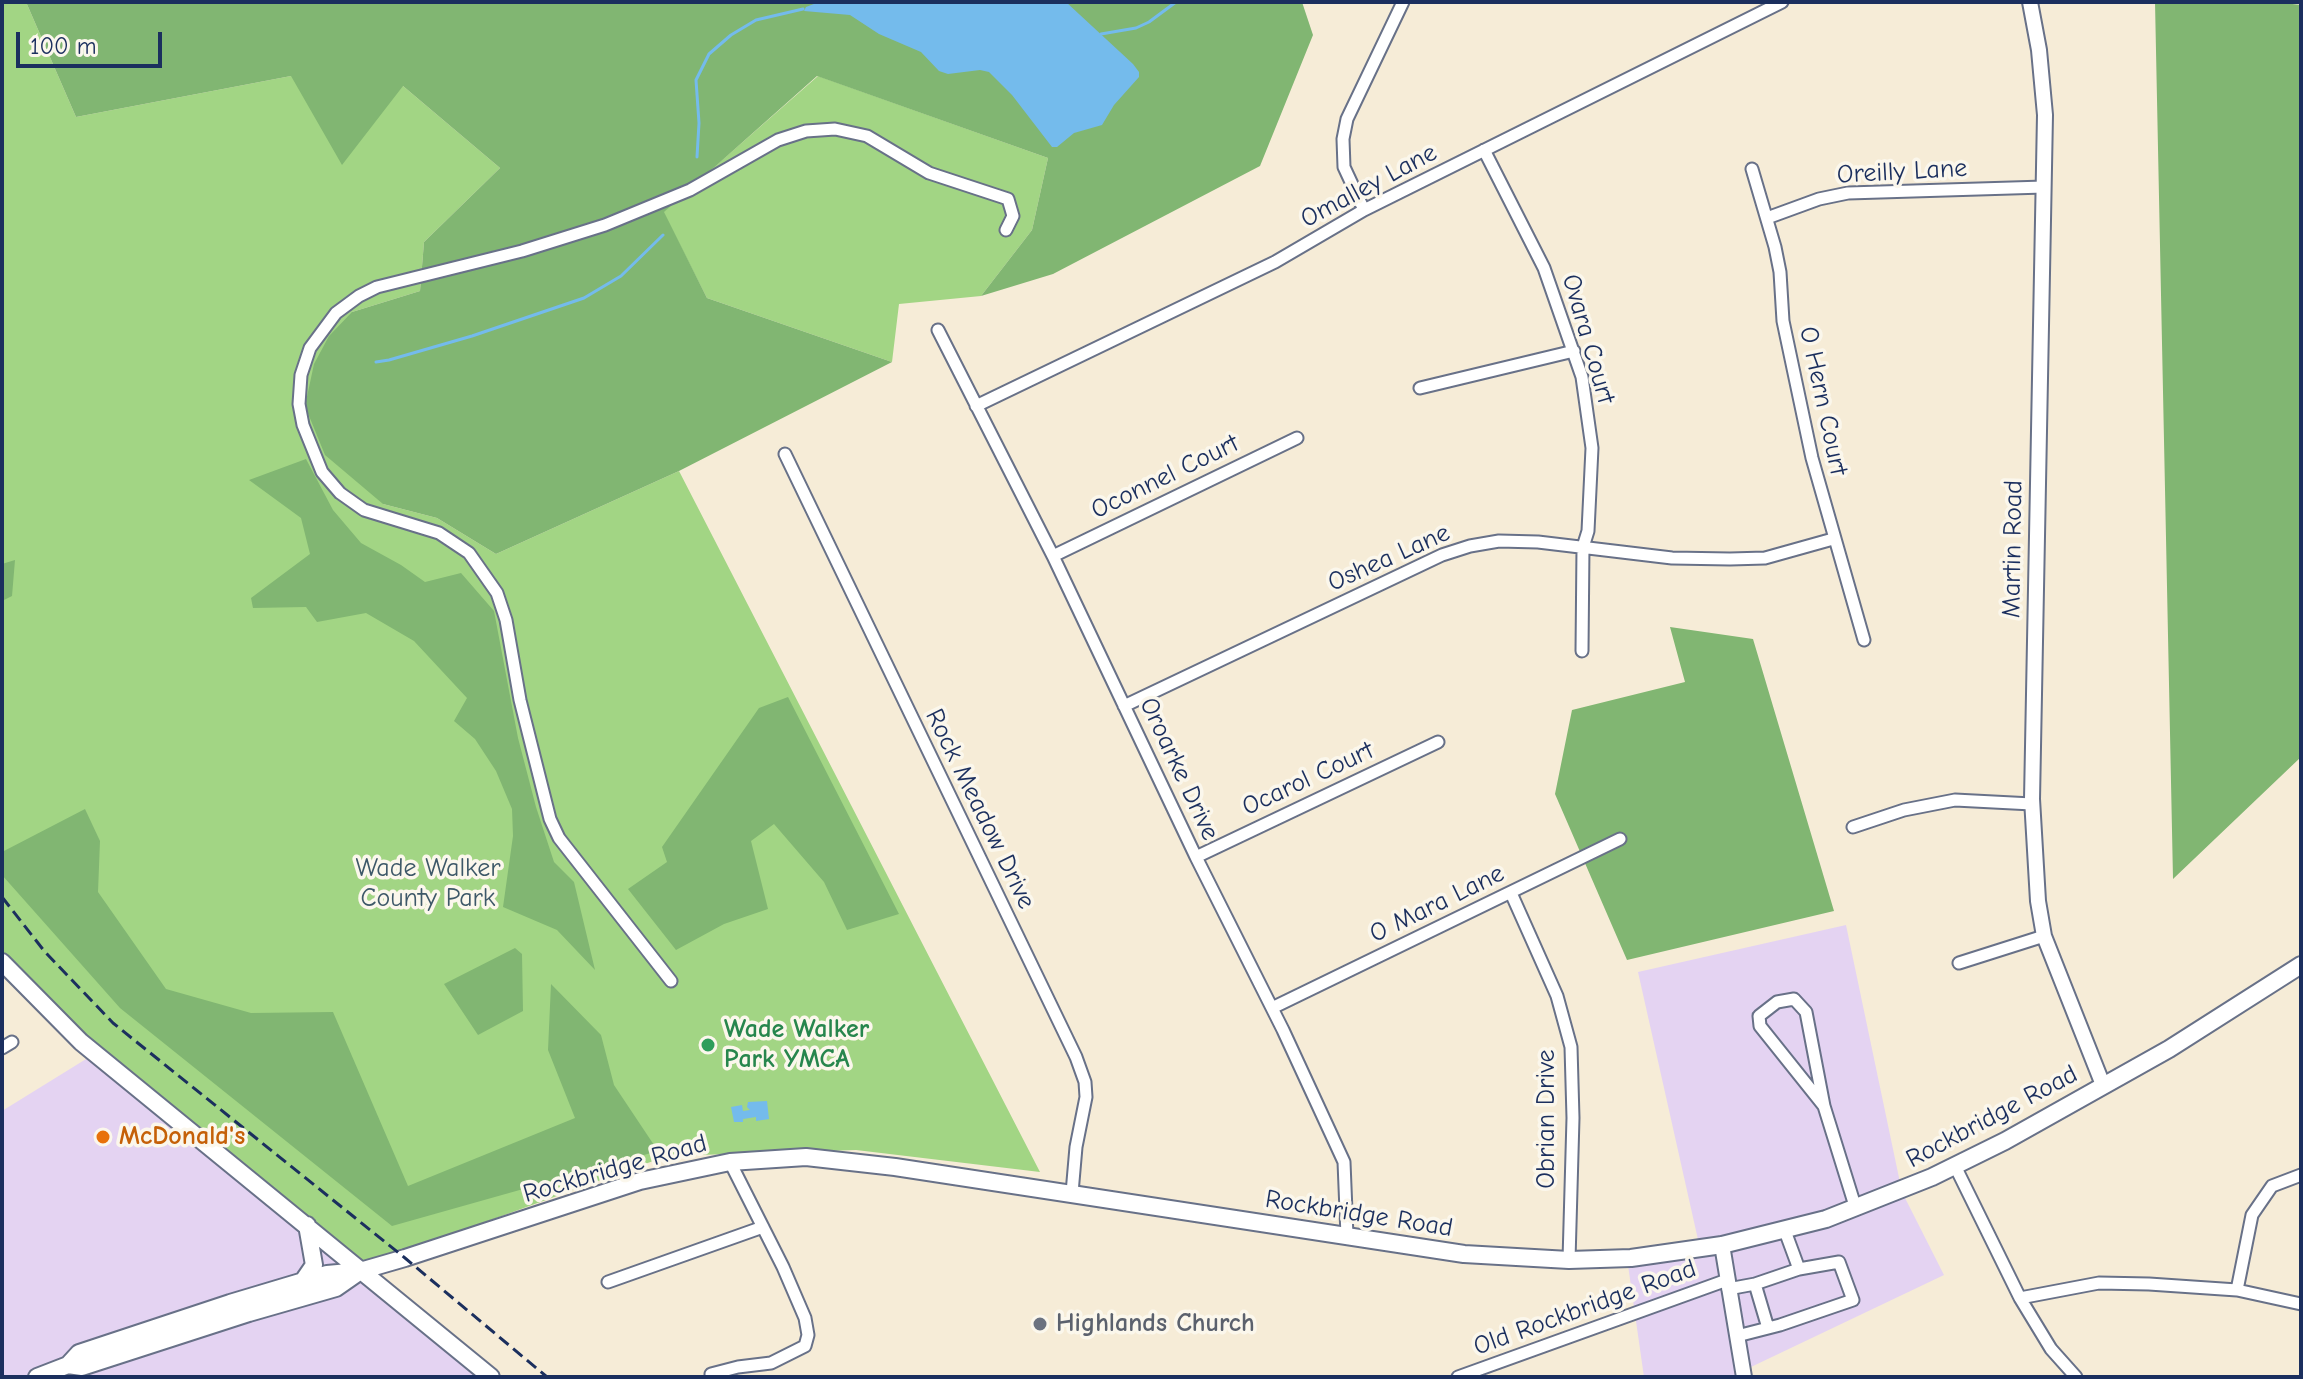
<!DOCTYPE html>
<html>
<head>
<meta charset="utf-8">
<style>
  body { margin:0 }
  #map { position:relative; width:2303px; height:1379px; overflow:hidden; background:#f6ecd7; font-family:"Comic Neue",sans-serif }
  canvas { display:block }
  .frame { position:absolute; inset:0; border:4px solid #1b2f5e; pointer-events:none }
  .scale { position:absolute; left:16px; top:32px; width:146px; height:36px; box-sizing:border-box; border:4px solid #1b2f5e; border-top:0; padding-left:10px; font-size:24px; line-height:28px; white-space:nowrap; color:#1b2f5e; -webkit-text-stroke:6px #fbf7ec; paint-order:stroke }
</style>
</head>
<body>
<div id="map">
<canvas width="2303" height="1379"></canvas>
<div class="frame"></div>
<div class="scale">100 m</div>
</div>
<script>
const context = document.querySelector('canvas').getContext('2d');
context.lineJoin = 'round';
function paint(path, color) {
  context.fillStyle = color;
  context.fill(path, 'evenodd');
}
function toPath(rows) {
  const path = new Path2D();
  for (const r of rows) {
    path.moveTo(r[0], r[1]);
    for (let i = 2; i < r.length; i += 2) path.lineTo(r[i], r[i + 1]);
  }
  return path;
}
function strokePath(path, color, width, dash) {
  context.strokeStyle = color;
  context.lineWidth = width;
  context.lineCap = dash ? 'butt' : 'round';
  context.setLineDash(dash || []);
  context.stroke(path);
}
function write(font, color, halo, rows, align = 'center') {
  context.font = font + ' "Comic Neue",sans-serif';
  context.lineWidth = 7;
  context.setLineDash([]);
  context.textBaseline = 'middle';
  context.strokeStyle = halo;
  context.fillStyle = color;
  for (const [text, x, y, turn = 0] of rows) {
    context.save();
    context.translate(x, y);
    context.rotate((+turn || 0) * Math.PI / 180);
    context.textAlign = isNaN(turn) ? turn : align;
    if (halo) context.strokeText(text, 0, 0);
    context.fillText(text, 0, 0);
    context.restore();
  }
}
paint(toPath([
  [1846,925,1902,1192,1944,1275,1730,1377,1644,1377,1627,1258,1701,1253,1638,972],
  [99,1051,481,1377,2,1377,2,1111]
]), '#e4d3f2');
paint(toPath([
  [2,2,26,2,76,117,291,76,403,86,500,168,424,242,420,291,352,312,383,504,437,518,496,554,679,471,1040,1172,856,1150,667,1156,364,1266,110,1060,2,962],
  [818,76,1048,158,1032,230,981,296,899,304,892,362,707,298,663,212]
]), '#a2d584');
paint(toPath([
  [26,2,1302,2,1313,35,1260,166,1053,274,981,296,1032,230,1048,158,817,76,664,212,707,298,892,362,679,471,496,554,437,518,383,504,325,455,305,406,314,364,329,336,352,312,420,291,424,242,500,168,403,86,342,165,291,76,76,117],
  [2155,2,2275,2,2301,5,2301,757,2173,879],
  [306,459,333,510,361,543,401,565,425,582,461,573,494,611,518,738,536,807,554,862,574,882,595,970,557,930,503,907,513,836,512,809,496,771,475,739,454,721,467,698,414,641,366,613,317,622,306,607,253,608,251,598,310,554,301,518,249,480],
  [15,560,12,596,2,601,2,564],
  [1670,627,1753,639,1834,911,1627,960,1555,794,1572,710,1685,682],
  [788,697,899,914,847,930,824,882,774,824,751,841,768,909,724,924,676,950,628,889,667,862,662,847,759,708],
  [85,809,100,841,98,892,166,989,251,1013,333,1012,408,1186,575,1118,548,1050,551,984,601,1035,614,1085,658,1151,392,1226,120,1008,2,875,2,852],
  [515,948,522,954,523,1011,478,1035,444,984]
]), '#81b672');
paint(toPath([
  [819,2,1066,2,1133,64,1139,72,1139,77,1114,105,1102,125,1074,133,1057,147,1052,147,1012,95,989,72,980,70,948,74,939,71,921,52,879,34,850,15,804,11,806,7],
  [767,1101,769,1119,756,1121,756,1117,743,1119,743,1122,734,1122,731,1107,742,1105,743,1111,750,1110,747,1107,748,1102]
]), '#74bbec');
strokePath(toPath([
  [1101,34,1136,28,1149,22,1176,2],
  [697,157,699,123,696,80,709,54,731,35,756,20,803,9],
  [376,362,389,360,472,336,584,298,621,276,663,235]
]), '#74bbec', 3);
const minor = toPath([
  [1484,150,1544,268,1582,377,1592,448,1588,531,1583,547,1582,651],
  [1752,169,1775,247,1780,272,1783,321,1812,458,1864,640],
  [1364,210,1344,167,1343,139,1347,119,1403,2],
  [1767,218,1819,199,1848,193,2044,187],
  [938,330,1053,556,1196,857,1283,1030,1344,1162,1347,1236],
  [1420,388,1574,351],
  [976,406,1275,262,1364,210,1782,2],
  [785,454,1076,1057,1085,1082,1086,1097,1076,1147,1072,1193],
  [1053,556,1297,438],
  [1124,706,1442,555,1470,546,1499,541,1538,542,1672,558,1730,559,1765,558,1833,539],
  [1853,827,1904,810,1955,800,2032,804],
  [1196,857,1438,742],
  [1511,893,1557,996,1571,1047,1573,1118,1569,1260],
  [1959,963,2044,936],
  [671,981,559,838,550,819,520,700,506,620,497,593,469,553,439,533,364,510,340,493,322,472,303,425,299,404,301,375,310,348,336,313,359,296,377,287,522,251,605,225,690,190,778,140,806,131,835,129,867,136,929,173,1008,199,1013,216,1006,230],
  [1272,1008,1620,839],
  [2,1048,12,1042],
  [1824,1106,1760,1026,1759,1016,1777,1002,1794,999,1806,1012,1824,1106,1856,1209],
  [1955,1166,2020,1298,2051,1349,2076,1377],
  [1785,1231,1799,1269],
  [608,1282,763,1227],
  [1728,1289,1755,1284,1768,1328],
  [2237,1290,2252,1215,2272,1186,2301,1175],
  [2020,1298,2099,1283,2149,1284,2237,1290,2301,1304],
  [1737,1336,1780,1325,1853,1300,1839,1262,1799,1269,1755,1284],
  [711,1374,738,1367,771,1363,805,1346,808,1335,805,1318,783,1267,730,1162],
  [1458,1377,1727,1280]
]);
const tertiary = toPath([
  [2030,2,2039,50,2045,115,2032,799,2038,901,2044,936,2103,1085],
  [1722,1245,1744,1377]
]);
const secondary = toPath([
  [2,962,81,1042,491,1377],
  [303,1281,314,1265,307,1225],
  [68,1365,82,1367,249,1313,336,1288,359,1272],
  [37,1377,68,1365,79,1353,230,1303,327,1274,360,1271,405,1258,640,1181,730,1162,806,1157,895,1167,1464,1254,1569,1260,1631,1258,1722,1245,1826,1219,1932,1177,2005,1141,2169,1049,2301,965]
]);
strokePath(minor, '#687188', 15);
strokePath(tertiary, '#687188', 18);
strokePath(secondary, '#687188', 20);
strokePath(minor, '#fff', 11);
strokePath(tertiary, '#fff', 14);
strokePath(secondary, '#fff', 16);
strokePath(toPath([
  [2,897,45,952,113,1023,405,1258,547,1377]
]), '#1b2f5e', 3, [12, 6]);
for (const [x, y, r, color] of [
  [708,1045,8,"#2e9e5b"],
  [103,1137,8,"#e8710a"],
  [1040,1324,8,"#6b7280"]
]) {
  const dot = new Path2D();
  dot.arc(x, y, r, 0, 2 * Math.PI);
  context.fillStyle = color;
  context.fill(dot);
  strokePath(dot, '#fbf7ec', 3);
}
write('26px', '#1b2f5e', '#fbf7ec', [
  ["Oreilly Lane",1902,172,-3],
  ["Omalley Lane",1369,186,-28],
  ["Ovara Court",1588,339,74],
  ["O Hern Court",1823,401,78],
  ["Oconnel Court",1165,477,-26],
  ["Martin Road",2013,549,-89],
  ["Oshea Lane",1389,558,-24],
  ["Oroarke Drive",1179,769,65],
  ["Ocarol Court",1308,779,-25],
  ["Rock Meadow Drive",980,809,64],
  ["O Mara Lane",1437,904,-26],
  ["Rockbridge Road",1992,1117,-28],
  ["Obrian Drive",1547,1119,-90],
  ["Rockbridge Road",615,1169,-16],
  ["Rockbridge Road",1359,1214,9],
  ["Old Rockbridge Road",1585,1308,-20]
]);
write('26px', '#3d5868', '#fbf7ec', [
  ["Wade Walker",428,869],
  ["County Park",428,899]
]);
write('bold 26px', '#27864d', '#fbf7ec', [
  ["Wade Walker",724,1030],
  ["Park YMCA",724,1060]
], 'left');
write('bold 26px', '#c56008', '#fbf7ec', [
  ["McDonald's",119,1137]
], 'left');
write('bold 26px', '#5b616d', '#fbf7ec', [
  ["Highlands Church",1056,1324]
], 'left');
</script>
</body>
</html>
